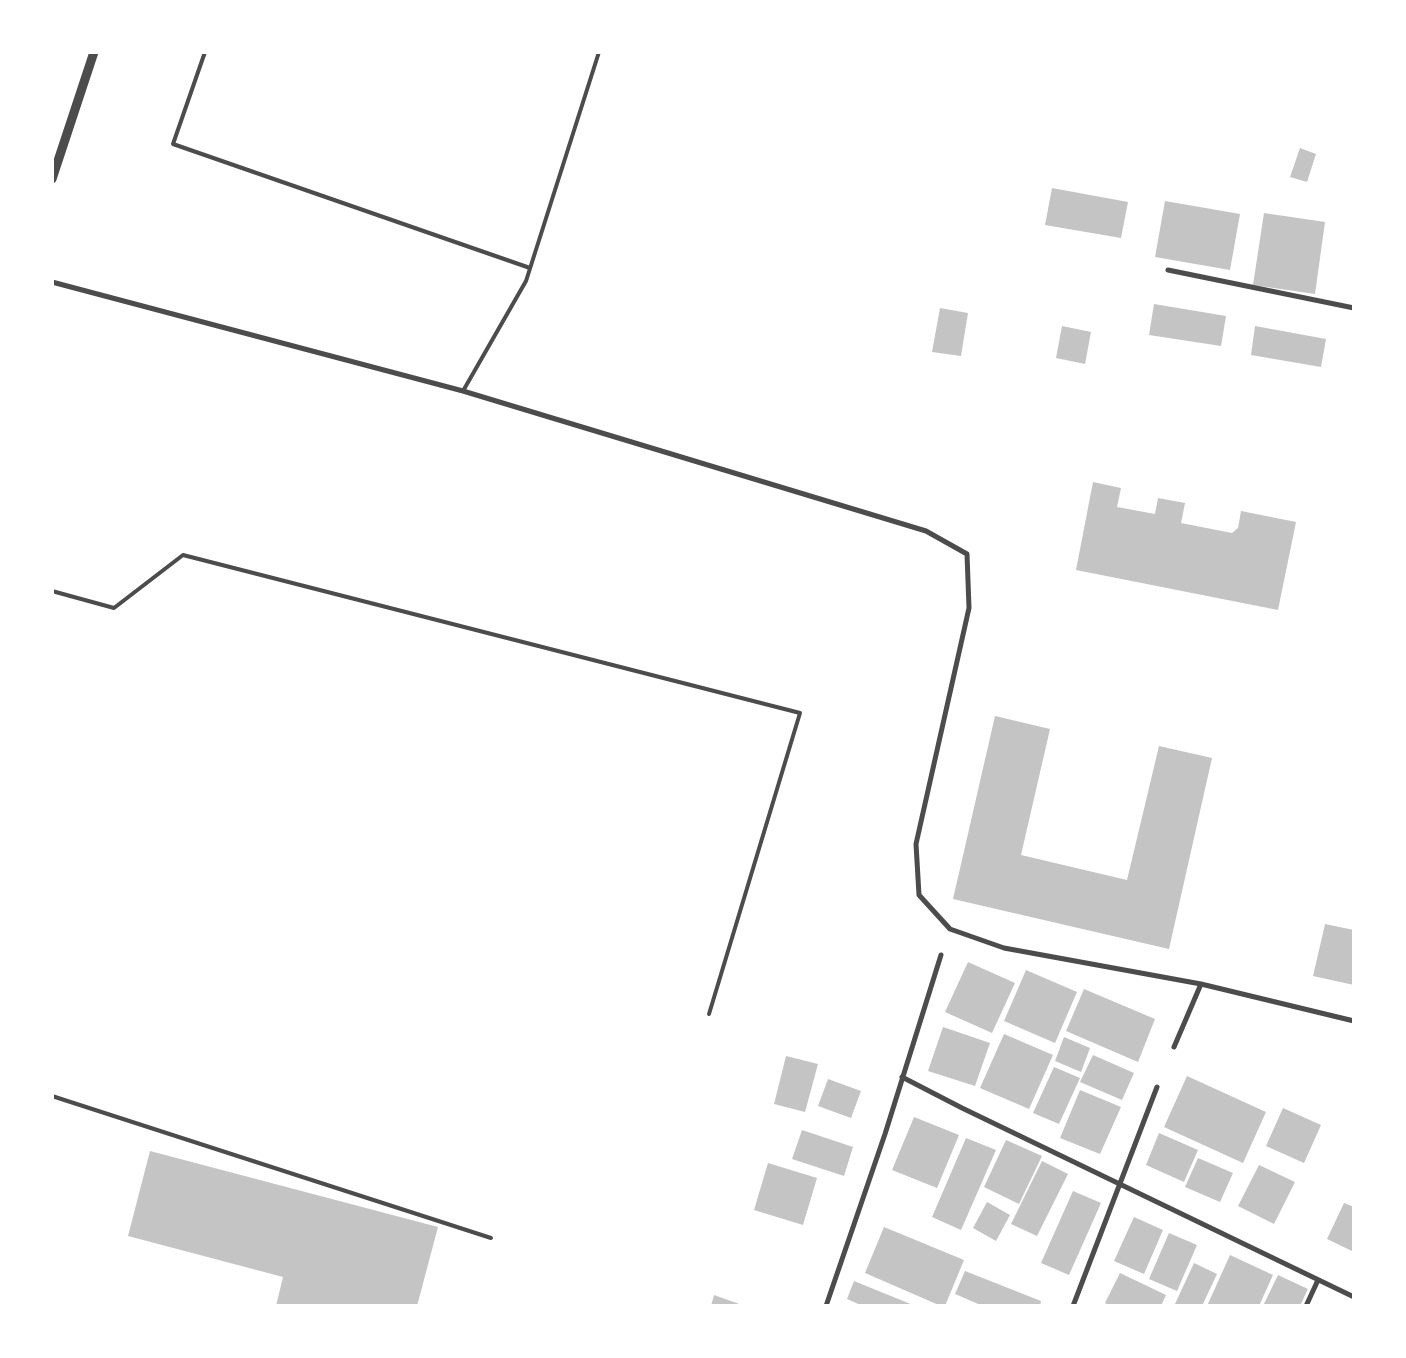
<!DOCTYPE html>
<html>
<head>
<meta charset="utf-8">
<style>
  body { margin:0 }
  #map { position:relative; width:1406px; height:1358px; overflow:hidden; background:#fff; font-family:"PT Sans",sans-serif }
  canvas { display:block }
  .frame { position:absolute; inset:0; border:54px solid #fff; pointer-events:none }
</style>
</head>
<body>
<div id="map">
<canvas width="1406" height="1358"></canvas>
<div class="frame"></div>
</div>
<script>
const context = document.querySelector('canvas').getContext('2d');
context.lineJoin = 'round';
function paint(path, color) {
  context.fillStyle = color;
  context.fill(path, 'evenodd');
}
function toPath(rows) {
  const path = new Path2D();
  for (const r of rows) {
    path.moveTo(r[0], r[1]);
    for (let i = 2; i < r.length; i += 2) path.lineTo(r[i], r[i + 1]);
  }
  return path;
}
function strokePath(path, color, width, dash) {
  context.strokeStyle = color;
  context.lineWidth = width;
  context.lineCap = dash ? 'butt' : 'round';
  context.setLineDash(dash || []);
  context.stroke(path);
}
paint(toPath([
  [1300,148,1316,154,1307,182,1290,177],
  [1052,188,1128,202,1121,238,1045,225],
  [1165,201,1240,214,1230,270,1155,257],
  [1264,213,1325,222,1315,294,1253,285],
  [1154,304,1226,316,1221,346,1149,335],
  [940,308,968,313,961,356,932,352],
  [1062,326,1091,332,1085,364,1056,358],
  [1255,326,1326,339,1321,367,1251,355],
  [1093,482,1121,488,1117,507,1155,514,1158,498,1185,503,1181,523,1232,533,1238,528,1241,511,1296,522,1278,610,1076,570],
  [995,716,1050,729,1021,855,1127,880,1159,746,1212,758,1169,949,953,899],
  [1325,924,1354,930,1354,985,1313,976],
  [968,962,1015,983,992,1033,945,1012],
  [1026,970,1077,992,1055,1043,1004,1021],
  [1084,989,1155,1019,1138,1062,1066,1031],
  [943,1027,990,1043,975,1086,928,1071],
  [1004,1034,1053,1055,1029,1109,980,1088],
  [1064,1037,1090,1048,1081,1072,1055,1061],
  [1093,1055,1134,1073,1122,1100,1080,1082],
  [786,1056,818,1064,805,1112,774,1104],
  [1054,1067,1080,1078,1059,1124,1033,1113],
  [1187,1076,1266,1112,1243,1163,1164,1127],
  [828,1079,861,1091,851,1118,818,1106],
  [1080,1090,1121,1107,1100,1154,1060,1138],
  [1283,1108,1321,1125,1304,1163,1266,1146],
  [914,1117,959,1135,937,1188,892,1170],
  [802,1130,853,1147,844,1176,792,1159],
  [1159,1133,1198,1150,1184,1182,1146,1165],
  [966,1138,996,1150,961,1230,932,1217],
  [1006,1140,1042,1156,1019,1204,984,1187],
  [150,1151,438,1227,417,1306,276,1306,283,1277,128,1236],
  [1198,1158,1233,1173,1220,1202,1185,1187],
  [1042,1161,1068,1174,1037,1236,1011,1224],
  [768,1163,817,1178,803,1225,754,1210],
  [1259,1165,1295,1182,1274,1224,1238,1206],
  [1073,1191,1101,1203,1069,1275,1041,1263],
  [987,1202,1010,1215,996,1241,973,1228],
  [1344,1203,1354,1207,1354,1252,1327,1239],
  [1134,1217,1163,1230,1144,1274,1114,1261],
  [884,1227,964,1260,945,1306,941,1306,865,1273],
  [1169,1233,1197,1245,1177,1291,1149,1279],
  [1230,1255,1273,1275,1259,1306,1207,1306],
  [1194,1263,1217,1274,1202,1306,1174,1306],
  [965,1271,1041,1301,1040,1306,983,1306,955,1294],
  [1120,1273,1166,1295,1161,1306,1110,1306,1105,1303],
  [1278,1275,1308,1289,1300,1306,1263,1306],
  [854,1281,913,1305,913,1306,863,1306,847,1299],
  [714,1295,742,1305,742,1306,711,1306]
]), '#c4c4c4');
strokePath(toPath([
  [205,52,173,144,530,268],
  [463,391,526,281,599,52],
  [52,591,114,608,183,555,800,713,709,1014],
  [52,1096,491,1238]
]), '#4c4c4c', 4);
strokePath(toPath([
  [1168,270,1354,308],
  [52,282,463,391,926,531,967,554,969,608,916,844,919,895,950,929,1004,948,1201,984,1354,1021],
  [1174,1047,1201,984],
  [902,1077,962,1108,1354,1297],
  [826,1306,885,1134,941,955],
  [1073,1306,1157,1087],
  [1306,1306,1318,1280]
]), '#4c4c4c', 5);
strokePath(toPath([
  [52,179,94,52]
]), '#4c4c4c', 9);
</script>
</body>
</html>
